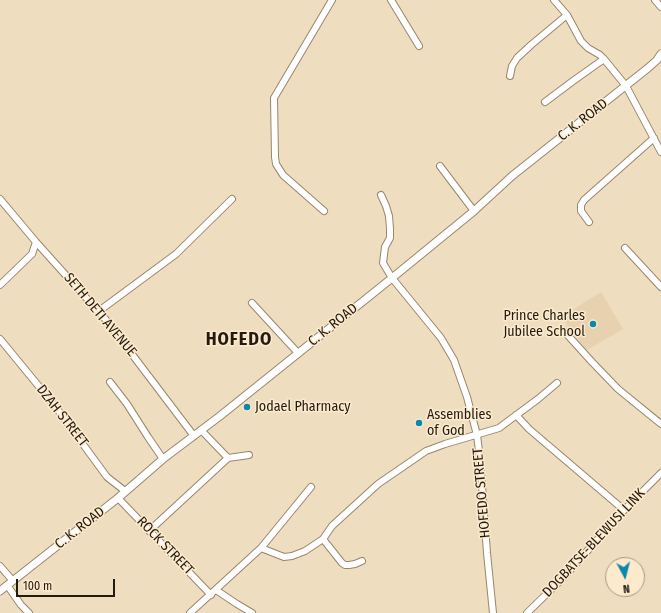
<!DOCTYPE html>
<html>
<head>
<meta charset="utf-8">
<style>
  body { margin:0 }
  #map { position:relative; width:661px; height:613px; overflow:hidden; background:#efddc0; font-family:"Fira Sans Condensed",sans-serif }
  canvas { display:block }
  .north { position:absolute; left:605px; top:557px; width:40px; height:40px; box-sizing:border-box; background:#fdeacd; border:1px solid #a59781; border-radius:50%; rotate:173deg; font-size:11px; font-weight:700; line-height:16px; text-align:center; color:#211b10 }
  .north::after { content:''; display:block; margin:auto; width:14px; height:18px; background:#0b88ab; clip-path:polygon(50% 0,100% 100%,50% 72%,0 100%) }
  .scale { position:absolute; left:16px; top:579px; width:99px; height:18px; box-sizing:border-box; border:2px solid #211b10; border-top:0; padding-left:5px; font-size:12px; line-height:14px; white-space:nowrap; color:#211b10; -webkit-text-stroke:3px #fdeacd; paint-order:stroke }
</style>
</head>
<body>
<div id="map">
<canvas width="661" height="613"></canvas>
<div class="north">N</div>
<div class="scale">100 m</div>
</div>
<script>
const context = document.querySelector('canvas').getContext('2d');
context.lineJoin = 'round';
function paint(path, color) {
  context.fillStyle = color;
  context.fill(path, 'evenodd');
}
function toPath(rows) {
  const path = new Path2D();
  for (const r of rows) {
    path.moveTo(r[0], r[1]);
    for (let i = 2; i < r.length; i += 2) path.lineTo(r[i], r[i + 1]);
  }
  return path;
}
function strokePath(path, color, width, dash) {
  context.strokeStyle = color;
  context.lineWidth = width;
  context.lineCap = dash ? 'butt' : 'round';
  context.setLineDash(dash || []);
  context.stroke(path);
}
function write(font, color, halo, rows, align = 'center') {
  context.font = font + ' "Fira Sans Condensed",sans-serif';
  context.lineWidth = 3;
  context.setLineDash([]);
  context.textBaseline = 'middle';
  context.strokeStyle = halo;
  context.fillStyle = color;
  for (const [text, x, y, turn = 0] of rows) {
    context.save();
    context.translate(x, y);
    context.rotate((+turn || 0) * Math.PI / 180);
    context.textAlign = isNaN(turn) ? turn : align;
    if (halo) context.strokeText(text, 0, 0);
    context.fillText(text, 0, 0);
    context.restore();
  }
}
paint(toPath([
  [601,292,623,329,587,350,570,330,564,319,574,309]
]), '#e7d1ae');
const minor = toPath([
  [391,0,419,46],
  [554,0,567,15,581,41,588,48,600,55,604,59,626,86,661,152],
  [655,0,661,7],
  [510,76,512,66,517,58,531,45,567,15],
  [545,102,573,81,604,59],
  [440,166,474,211],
  [381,195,386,206,389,216,390,229,390,238,385,247,383,263,392,278,441,338,454,360,467,397,477,435,480,459,487,553,493,613],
  [0,199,36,242,106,320,194,436],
  [324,211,283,175,276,164,275,157,274,98,332,0],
  [589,222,581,211,581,205,584,200,654,138],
  [625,248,661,287],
  [0,285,32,254,36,242],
  [252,303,298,353],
  [99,311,176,254,232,199],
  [564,331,592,362,618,389,661,424],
  [0,339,55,406,107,477,125,491],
  [110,382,127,404,148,437,163,459],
  [516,415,529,429,624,510],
  [201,430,228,458,249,455],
  [118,498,211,595],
  [149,531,228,458],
  [323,539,332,526,378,484,426,451,445,444,499,428,538,399,557,383],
  [261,548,284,557,292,556,305,551,323,539,342,563,345,565,349,565,355,564,362,561],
  [0,566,13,581],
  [7,585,21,605,29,613],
  [216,590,237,604,252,613],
  [190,613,261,548,311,487],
  [527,613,563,578,624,510,661,473]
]);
const tertiary = toPath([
  [0,591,118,498,163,459,220,416,392,278,474,211,512,176,648,68,657,60,661,54]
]);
strokePath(minor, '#98876c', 8);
strokePath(tertiary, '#98876c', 9);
strokePath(minor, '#fff', 6);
strokePath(tertiary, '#fff', 7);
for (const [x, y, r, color] of [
  [593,324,4,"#0b88ab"],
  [247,407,4,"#0b88ab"],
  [419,423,4,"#0b88ab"]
]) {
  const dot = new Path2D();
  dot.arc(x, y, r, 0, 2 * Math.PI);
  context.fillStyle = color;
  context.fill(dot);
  strokePath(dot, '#fdeacd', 1.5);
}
write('14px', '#211b10', '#fdeacd', [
  ["C. K. ROAD",583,120,-38],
  ["SETH DETI AVENUE",100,315,50],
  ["C. K. ROAD",333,325,-39],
  ["DZAH STREET",62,416,52],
  ["HOFEDO STREET",482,493,-95],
  ["C. K. ROAD",80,528,-38],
  ["DOGBATSE-BLEWUSI LINK",594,543,-47],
  ["ROCK STREET",165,546,46]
]);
write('14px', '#211b10', '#fdeacd', [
  ["Prince Charles",585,316,"right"],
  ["Jubilee School",585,332,"right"],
  ["Jodael Pharmacy",255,407],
  ["Assemblies",427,415],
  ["of God",427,431]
], 'left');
context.letterSpacing = '1px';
write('bold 18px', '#211b10', '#fdeacd', [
  ["HOFEDO",239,340]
]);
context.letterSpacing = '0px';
</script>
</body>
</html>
